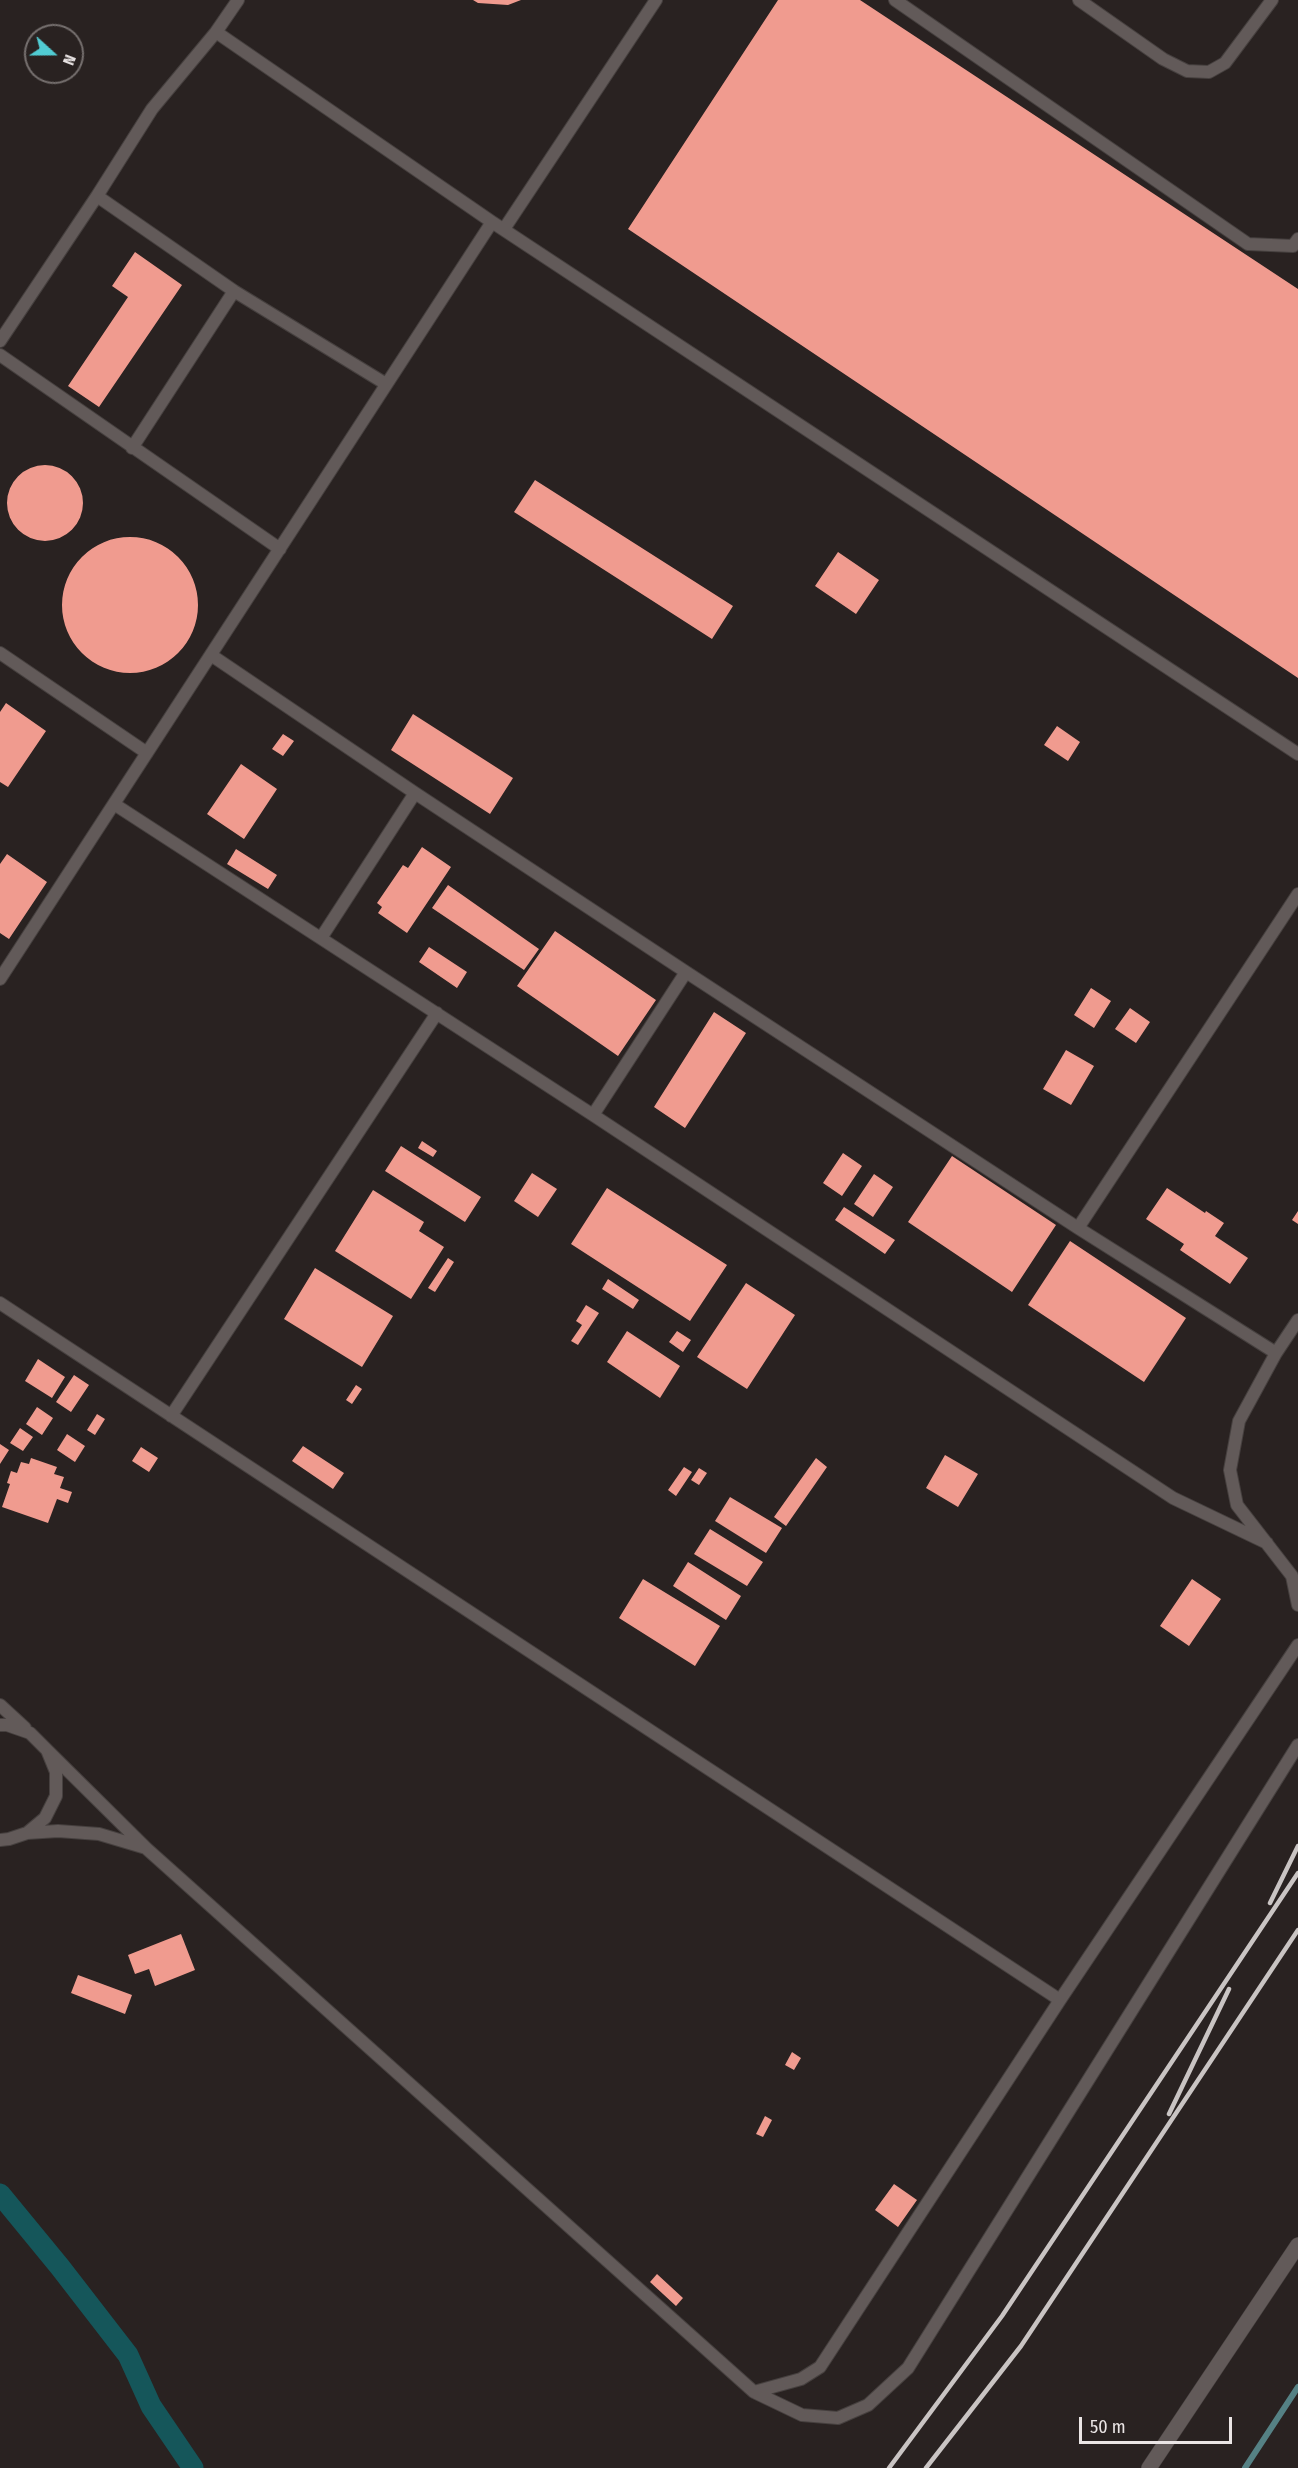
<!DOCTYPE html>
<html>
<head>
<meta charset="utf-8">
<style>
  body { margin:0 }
  #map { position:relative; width:1298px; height:2468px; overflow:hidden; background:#292221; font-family:"Fira Sans Condensed",sans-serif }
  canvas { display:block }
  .north { position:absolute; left:24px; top:24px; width:60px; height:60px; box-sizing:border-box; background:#292221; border:2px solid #76706f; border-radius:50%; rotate:111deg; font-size:16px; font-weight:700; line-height:24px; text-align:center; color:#eae5e5 }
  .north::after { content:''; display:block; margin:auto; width:21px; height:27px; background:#51ccd3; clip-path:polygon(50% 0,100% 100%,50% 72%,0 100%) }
  .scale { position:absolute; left:1079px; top:2417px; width:153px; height:27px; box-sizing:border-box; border:3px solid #eae5e5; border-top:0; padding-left:8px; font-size:18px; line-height:21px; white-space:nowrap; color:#eae5e5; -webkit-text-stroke:4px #292221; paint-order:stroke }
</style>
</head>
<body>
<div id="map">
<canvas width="1298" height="2468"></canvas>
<div class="north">N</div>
<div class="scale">50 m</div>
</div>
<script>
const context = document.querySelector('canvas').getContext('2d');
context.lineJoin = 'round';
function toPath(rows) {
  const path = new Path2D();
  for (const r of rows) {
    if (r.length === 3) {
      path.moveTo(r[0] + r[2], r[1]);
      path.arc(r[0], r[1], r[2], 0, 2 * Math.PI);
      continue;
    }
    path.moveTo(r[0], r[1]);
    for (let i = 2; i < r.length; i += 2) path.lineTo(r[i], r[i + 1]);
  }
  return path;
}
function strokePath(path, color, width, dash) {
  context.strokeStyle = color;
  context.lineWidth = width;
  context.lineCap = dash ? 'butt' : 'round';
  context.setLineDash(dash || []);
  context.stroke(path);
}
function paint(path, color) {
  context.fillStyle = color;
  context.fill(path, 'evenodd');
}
strokePath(toPath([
  [1245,2468,1298,2387]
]), '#558184', 6);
strokePath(toPath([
  [0,2194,60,2267,128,2355,151,2406,193,2468]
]), '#15565a', 21);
paint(toPath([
  [473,0,521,0,508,5,478,3],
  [778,0,860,0,1298,289,1298,678,628,229],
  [135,252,182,285,99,407,68,386,128,297,112,286],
  [45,503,38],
  [535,480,733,606,712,639,514,512],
  [130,605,68],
  [838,552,879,580,856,614,815,586],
  [6,703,46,731,8,787,0,782,0,712],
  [413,714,513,778,490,814,391,750],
  [1057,726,1080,742,1068,761,1044,745],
  [283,734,294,741,283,756,272,749],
  [241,764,277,789,244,839,207,814],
  [422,847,451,867,407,933,378,913,382,907,377,903,403,865,408,868],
  [236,849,277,875,268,889,227,864],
  [7,854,47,882,9,939,0,933,0,864],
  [448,885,539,949,524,970,432,908],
  [555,931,656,1000,618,1056,517,986],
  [429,947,467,972,457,988,419,962],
  [1091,988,1111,1001,1094,1028,1074,1015],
  [1130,1008,1150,1022,1136,1043,1115,1029],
  [714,1012,746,1033,685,1128,654,1107],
  [1066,1050,1094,1066,1071,1105,1043,1089],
  [422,1141,437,1151,433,1157,418,1148],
  [401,1146,481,1197,465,1222,385,1171],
  [843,1153,862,1166,842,1196,823,1183],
  [952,1156,1056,1225,1012,1292,908,1222],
  [532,1173,557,1189,538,1217,514,1201],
  [874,1174,893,1187,873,1217,854,1204],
  [607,1188,727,1265,690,1321,571,1244],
  [1167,1188,1205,1213,1206,1211,1224,1223,1215,1236,1248,1258,1230,1284,1180,1250,1184,1244,1146,1219],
  [373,1190,424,1222,419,1231,444,1247,411,1299,335,1251],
  [844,1207,895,1240,885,1254,835,1220],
  [1298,1211,1298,1224,1292,1220],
  [1070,1241,1186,1318,1144,1382,1028,1305],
  [448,1258,454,1262,435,1292,428,1288],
  [315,1268,393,1316,362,1367,284,1319],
  [608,1279,639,1300,633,1309,602,1289],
  [746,1283,795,1315,747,1389,697,1357],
  [586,1305,599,1313,578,1345,571,1341,582,1325,576,1321],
  [627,1331,680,1366,660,1398,607,1362],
  [677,1331,691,1340,683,1352,669,1342],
  [38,1359,65,1377,52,1398,25,1381],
  [74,1375,89,1385,71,1412,56,1402],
  [356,1385,362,1389,352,1404,346,1400],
  [37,1407,53,1418,42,1435,26,1424],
  [97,1414,105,1419,95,1435,87,1430],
  [20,1428,33,1437,23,1451,10,1443],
  [67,1434,85,1446,75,1462,57,1450],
  [0,1444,9,1450,0,1464],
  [303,1446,344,1473,333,1489,292,1461],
  [141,1447,158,1458,149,1472,132,1461],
  [945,1455,978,1474,958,1507,926,1488],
  [31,1458,57,1467,54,1474,64,1477,60,1488,72,1492,68,1503,57,1499,48,1523,2,1507,10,1484,7,1483,11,1471,17,1473,21,1462,29,1464],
  [816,1458,827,1467,786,1526,774,1517],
  [684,1467,692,1472,676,1496,668,1490],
  [699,1468,707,1473,699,1485,691,1480],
  [730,1497,782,1528,766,1553,715,1521],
  [710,1529,763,1562,747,1586,694,1554],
  [688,1562,741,1596,726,1620,673,1586],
  [643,1579,720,1626,695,1666,619,1618],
  [1192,1579,1221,1599,1189,1646,1160,1626],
  [181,1934,195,1970,155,1986,149,1969,135,1974,128,1955],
  [78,1975,132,1995,125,2014,71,1993],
  [792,2052,801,2058,794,2070,785,2065],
  [765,2116,772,2120,763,2137,756,2134],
  [894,2184,917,2200,898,2227,875,2210],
  [657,2274,683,2298,676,2306,650,2282]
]), '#f09b8f');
const service = toPath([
  [895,0,1248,244,1293,246,1298,239],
  [1079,0,1163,59,1187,71,1209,72,1225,63,1272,0],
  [216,32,492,222,1298,754],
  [97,196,234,291,386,384],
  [504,229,656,0],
  [0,341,97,196,152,109,216,32,238,0],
  [0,355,280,549],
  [132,448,234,291],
  [0,653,147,753],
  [211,655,415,793,686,972,1078,1228,1276,1353],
  [114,804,593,1115,1173,1498,1267,1543],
  [321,938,415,793],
  [0,979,492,222],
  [593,1115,686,972],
  [1078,1228,1298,894],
  [0,1303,1060,2000],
  [1298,1320,1276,1353,1239,1421,1230,1470,1237,1505,1292,1576,1298,1605],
  [171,1416,437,1013],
  [0,1705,25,1728],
  [0,1725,7,1725,30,1733,47,1750,56,1772,56,1796,45,1818,27,1833,9,1839,0,1840],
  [47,1750,147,1849,754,2392,801,2379,820,2367,1060,2000,1298,1645],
  [27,1833,58,1831,99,1834,146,1848],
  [754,2392,802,2415,838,2418,868,2405,908,2368,1298,1745]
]);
const secondary = toPath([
  [1149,2468,1298,2245]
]);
strokePath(service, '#46403f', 14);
strokePath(secondary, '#46403f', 16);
strokePath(service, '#625a59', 12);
strokePath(secondary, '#625a59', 15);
strokePath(toPath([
  [1270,1903,1298,1846],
  [1169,2114,1229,1989],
  [889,2468,1002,2316,1298,1873],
  [926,2468,1021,2346,1298,1930]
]), '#c9c4c3', 4.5);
</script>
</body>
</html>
